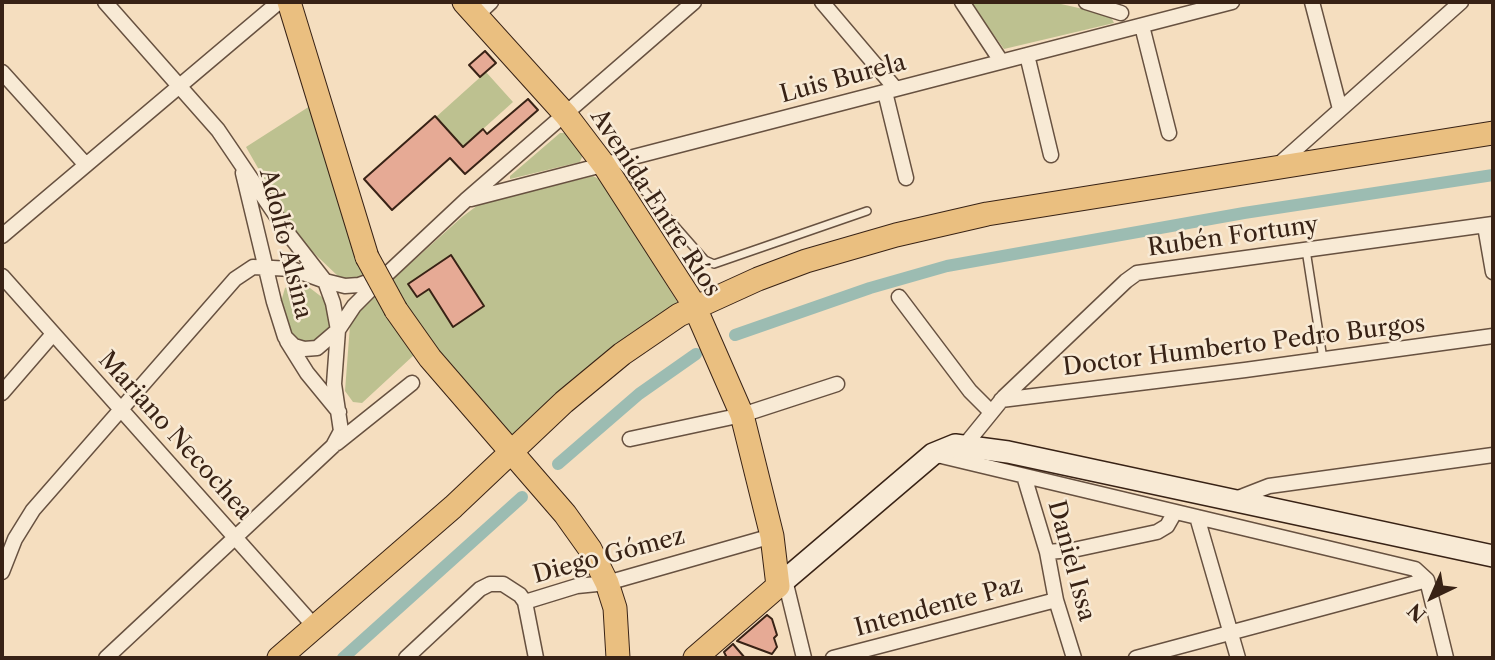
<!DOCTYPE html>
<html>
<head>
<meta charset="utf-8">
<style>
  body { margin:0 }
  #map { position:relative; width:1495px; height:660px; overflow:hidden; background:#f5debf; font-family:"Libre Caslon Text",serif }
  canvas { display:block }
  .frame { position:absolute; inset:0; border:4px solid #382215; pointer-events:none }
  .north { position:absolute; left:1397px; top:562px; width:70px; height:70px; -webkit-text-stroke:5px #f8ead5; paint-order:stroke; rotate:224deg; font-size:19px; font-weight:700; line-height:28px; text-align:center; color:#382215 }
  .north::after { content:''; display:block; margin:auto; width:24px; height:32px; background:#382215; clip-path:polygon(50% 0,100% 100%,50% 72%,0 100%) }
</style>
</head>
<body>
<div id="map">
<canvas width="1495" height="660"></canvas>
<div class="frame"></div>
<div class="north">N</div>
</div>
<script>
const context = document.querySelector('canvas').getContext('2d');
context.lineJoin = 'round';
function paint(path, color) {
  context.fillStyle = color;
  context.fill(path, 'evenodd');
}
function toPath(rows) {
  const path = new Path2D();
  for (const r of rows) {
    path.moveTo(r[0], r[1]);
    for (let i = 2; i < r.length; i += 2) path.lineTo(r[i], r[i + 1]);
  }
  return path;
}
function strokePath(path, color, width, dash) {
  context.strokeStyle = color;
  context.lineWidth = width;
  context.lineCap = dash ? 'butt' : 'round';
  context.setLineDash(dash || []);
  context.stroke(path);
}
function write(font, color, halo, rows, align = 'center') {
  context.font = font + ' "Libre Caslon Text",serif';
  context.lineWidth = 5;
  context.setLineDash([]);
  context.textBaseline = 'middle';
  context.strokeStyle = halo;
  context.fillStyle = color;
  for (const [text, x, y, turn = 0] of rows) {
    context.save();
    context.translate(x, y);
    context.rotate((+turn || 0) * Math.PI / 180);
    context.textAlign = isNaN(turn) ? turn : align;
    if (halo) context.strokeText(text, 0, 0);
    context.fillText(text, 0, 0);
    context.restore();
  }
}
paint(toPath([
  [970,2,1052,2,1110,15,1114,23,1004,49],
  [486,72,513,102,463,147,436,117],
  [310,106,357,261,365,278,354,281,340,278,298,238,246,147],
  [560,133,567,133,581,152,582,157,580,162,510,179,510,176],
  [593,176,601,180,678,303,676,307,515,436,507,434,457,375,413,317,392,280,462,217,478,205],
  [294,283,310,288,323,298,329,313,329,329,313,344,305,344,292,337,281,302,285,288],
  [375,297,414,355,362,403,353,402,345,391,350,325,355,316]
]), '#bdc190');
strokePath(toPath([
  [735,335,870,288,947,266,1244,213,1493,175],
  [558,464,639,394,696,354],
  [343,658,522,497]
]), '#9cbcb2', 12);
const building = toPath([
  [485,51,496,63,480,77,469,65,485,51],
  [528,99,538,110,465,174,450,158,392,210,364,179,435,116,463,147,483,129,487,134,528,99],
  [451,255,484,306,453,327,429,289,417,297,408,284,451,255],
  [767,615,772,619,777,635,774,638,777,647,772,654,737,641,767,615],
  [733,644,745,658,727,658,724,652,733,644]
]);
paint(building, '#e6aa95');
strokePath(building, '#382215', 2);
const service = toPath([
  [619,162,705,260,714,264,867,211],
  [1306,250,1323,359]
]);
const minor = toPath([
  [105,2,218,130,290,236,325,281,333,303,338,330,334,384,341,431,333,446,106,658],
  [822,2,895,88],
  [962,2,1001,61],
  [1086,2,1121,13],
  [1312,2,1340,109],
  [476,16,491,2],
  [1142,26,1169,133],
  [1027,55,1051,155],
  [2,72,86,165],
  [885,92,906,178],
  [1277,166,1461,2],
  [243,173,274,302,285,337,294,346,304,349,317,348,338,330,354,306,380,280],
  [471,199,1232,2],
  [1485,226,1493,272],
  [2,236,279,2],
  [2,276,315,627],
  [899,297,970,391,991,412],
  [287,341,307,373,339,412],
  [2,393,53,334],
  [1001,400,1245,370,1493,336],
  [630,439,742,415,837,384],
  [337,443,412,383],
  [965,445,1004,397,1126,281,1137,273,1493,224],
  [933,454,1415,569,1427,580],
  [1024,476,1047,552,1056,600,1074,658],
  [1233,500,1269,486,1493,455],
  [1197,517,1238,658],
  [1047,552,1073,550,1157,532,1167,526,1175,512],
  [2,572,15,539,33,510,235,279,253,267,292,269,325,281,345,286,359,285,386,275,466,200,694,2],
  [785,580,804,658],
  [1427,580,1446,658],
  [525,602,577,586,607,583,772,536],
  [406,658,480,589,490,584,503,584,520,595,525,602,536,658],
  [833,658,1056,600],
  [1136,658,1427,580]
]);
const secondary = toPath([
  [778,586,933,454,955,445,1008,452,1493,556]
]);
const primary = toPath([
  [289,2,367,257],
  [464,2,566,115,604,165,693,303,742,415,772,536,778,586,695,658],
  [396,310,430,358,565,514,590,549,607,583,615,608,618,658],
  [279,658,453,507,564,402,622,354,679,315,758,279,806,261,896,235,987,214,1493,133]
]);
strokePath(service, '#675140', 10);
strokePath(minor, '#675140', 17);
strokePath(secondary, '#382215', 24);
strokePath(primary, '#382215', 25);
strokePath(service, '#f8ead5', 7);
strokePath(minor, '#f8ead5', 14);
strokePath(secondary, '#f8ead5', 21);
strokePath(primary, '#eabf80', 23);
const primaryBridge = toPath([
  [367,257,396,310]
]);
strokePath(primaryBridge, '#382215', 25, []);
strokePath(primaryBridge, '#eabf80', 23);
write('24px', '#382215', '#f8ead5', [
  ["Luis Burela",843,79,-15],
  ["Avenida Entre Ríos",655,203,57],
  ["Rubén Fortuny",1233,237,-8],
  ["Adolfo Alsina",285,244,76],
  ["Doctor Humberto Pedro Burgos",1244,346,-7],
  ["Mariano Necochea",175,436,48],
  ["Diego Gómez",609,556,-15],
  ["Daniel Issa",1071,561,75],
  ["Intendente Paz",939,607,-15]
]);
</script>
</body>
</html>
